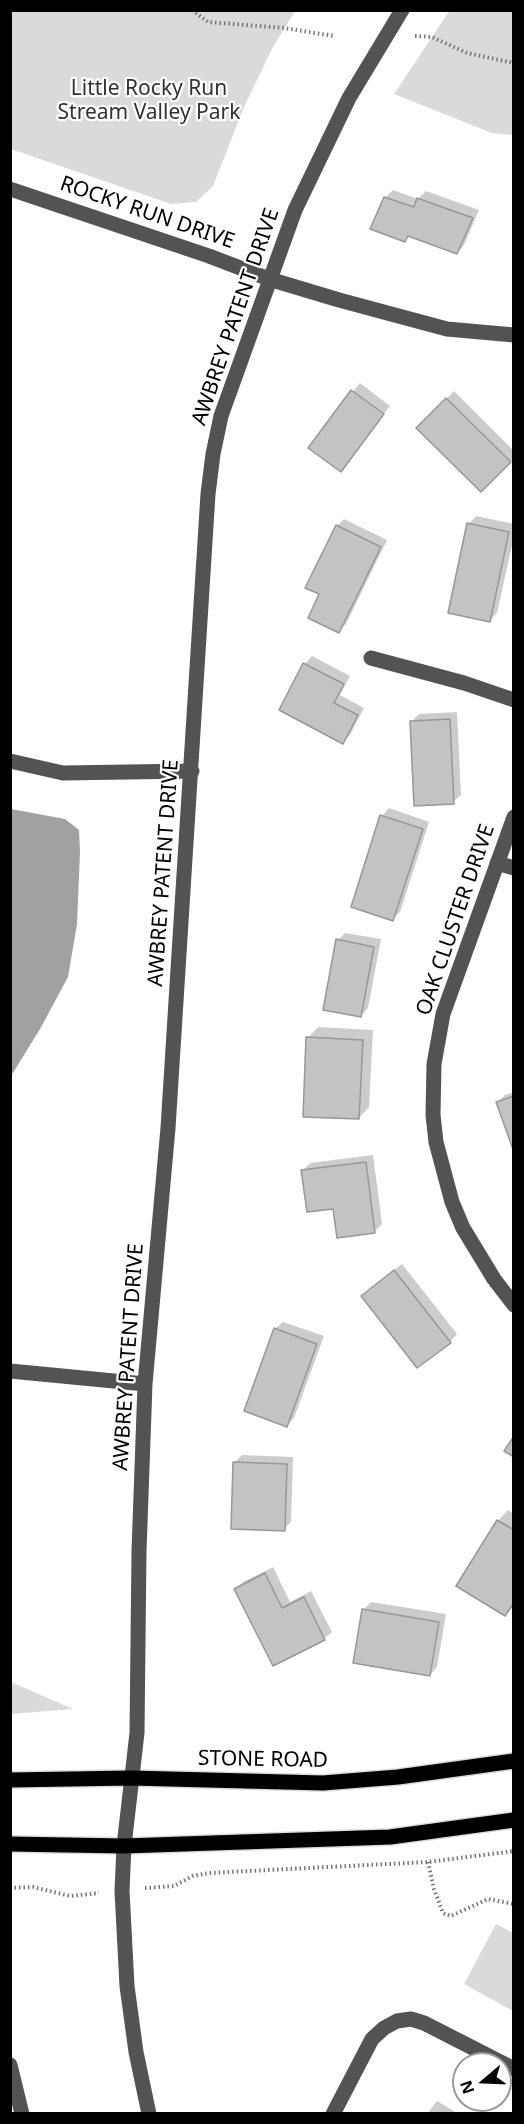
<!DOCTYPE html>
<html>
<head>
<meta charset="utf-8">
<style>
  body { margin:0 }
  #map { position:relative; width:524px; height:2124px; overflow:hidden; background:#fff; font-family:"Noto Sans",sans-serif }
  canvas { display:block }
  .frame { position:absolute; inset:0; border:12px solid #000; pointer-events:none }
  .north { position:absolute; left:452px; top:2052px; width:60px; height:60px; box-sizing:border-box; background:#fff; border:2px solid #999; border-radius:50%; rotate:251deg; font-size:16px; font-weight:700; line-height:24px; text-align:center; color:#000 }
  .north::after { content:''; display:block; margin:auto; width:21px; height:27px; background:#000; clip-path:polygon(50% 0,100% 100%,50% 72%,0 100%) }
</style>
</head>
<body>
<div id="map">
<canvas width="524" height="2124"></canvas>
<div class="frame"></div>
<div class="north">N</div>
</div>
<script>
const context = document.querySelector('canvas').getContext('2d');
context.lineJoin = 'round';
function paint(path, color) {
  context.fillStyle = color;
  context.fill(path, 'evenodd');
}
function toPath(rows) {
  const path = new Path2D();
  for (const r of rows) {
    path.moveTo(r[0], r[1]);
    for (let i = 2; i < r.length; i += 2) path.lineTo(r[i], r[i + 1]);
  }
  return path;
}
function strokePath(path, color, width, dash) {
  context.strokeStyle = color;
  context.lineWidth = width;
  context.lineCap = dash ? 'butt' : 'round';
  context.setLineDash(dash || []);
  context.stroke(path);
}
function write(font, color, halo, rows, align = 'center') {
  context.font = font + ' "Noto Sans",sans-serif';
  context.lineWidth = 4.5;
  context.setLineDash([]);
  context.textBaseline = 'middle';
  context.strokeStyle = halo;
  context.fillStyle = color;
  for (const [text, x, y, turn = 0] of rows) {
    context.save();
    context.translate(x, y);
    context.rotate((+turn || 0) * Math.PI / 180);
    context.textAlign = isNaN(turn) ? turn : align;
    if (halo) context.strokeText(text, 0, 0);
    context.fillText(text, 0, 0);
    context.restore();
  }
}
paint(toPath([
  [11,10,295,10,295,11,273,47,244,107,213,186,196,202,171,204,11,149],
  [450,10,513,11,513,135,492,133,394,94],
  [11,1682,73,1709,11,1714],
  [496,1924,513,1933,513,2011,464,1984]
]), '#dadada');
paint(toPath([
  [11,809,65,819,79,830,80,852,77,924,68,977,40,1029,11,1076]
]), '#a1a1a1');
paint(toPath([
  [393,190,418,199,426,191,479,210,464,245,457,253,410,235,405,240,385,198],
  [360,383,390,406,341,470,310,447],
  [454,391,514,451,514,458,481,490,418,428],
  [476,516,514,524,514,536,497,613,490,620,469,524],
  [344,519,387,540,346,624,339,631,321,593,337,526],
  [312,656,350,676,340,695,364,708,350,735,343,742,281,710,305,664],
  [457,712,461,795,453,802,411,722,419,714],
  [389,808,429,822,400,912,392,920,382,816],
  [345,933,381,939,368,1008,361,1016,338,940],
  [318,1027,373,1030,369,1107,359,1118,308,1038],
  [514,1092,514,1147,498,1102,505,1095],
  [373,1155,382,1224,374,1232,335,1207,303,1170,310,1163],
  [402,1264,457,1334,450,1342,370,1289],
  [283,1322,324,1336,294,1418,287,1426,275,1329],
  [242,1455,293,1457,291,1522,284,1529,234,1463],
  [508,1510,514,1514,514,1606,505,1615,498,1521],
  [273,1567,290,1602,311,1591,332,1632,324,1639,236,1589,243,1582],
  [371,1602,446,1614,437,1667,430,1675,355,1662,364,1609],
  [437,2101,459,2114,427,2114]
]), '#0003');
const building = toPath([
  [384,197,414,207,417,198,473,218,457,254,408,236,405,242,370,229,384,197],
  [351,390,384,414,341,472,308,448,351,390],
  [446,398,511,462,481,492,416,428,446,398],
  [467,523,509,532,490,622,448,613,467,523],
  [336,525,381,547,339,633,308,618,319,594,305,588,336,525],
  [303,663,344,684,334,703,358,715,343,744,279,710,303,663],
  [450,719,454,804,414,806,410,721,450,719],
  [380,815,423,829,393,921,351,907,380,815],
  [336,939,374,947,361,1017,323,1010,336,939],
  [306,1037,363,1040,359,1119,303,1117,306,1037],
  [514,1096,514,1152,496,1102,514,1096],
  [366,1162,375,1233,337,1238,333,1209,307,1212,301,1170,366,1162],
  [394,1270,451,1343,417,1368,361,1296,394,1270],
  [274,1328,317,1344,287,1427,244,1411,274,1328],
  [514,1436,514,1457,504,1451,514,1436],
  [233,1462,287,1464,285,1531,231,1529,233,1462],
  [497,1520,514,1530,514,1603,505,1616,456,1586,497,1520],
  [265,1573,282,1608,304,1597,325,1640,273,1666,234,1589,265,1573],
  [362,1609,439,1622,430,1676,353,1663,362,1609]
]);
paint(building, '#c3c3c3');
strokePath(building, '#979797', 1.5);
const major = toPath([
  [10,1780,131,1778,323,1783,398,1777,514,1761],
  [10,1844,124,1846,390,1837,514,1820]
]);
strokePath(major, '#dbdbdb', 18);
strokePath(toPath([
  [192,10,208,22,284,28,334,36],
  [415,36,432,37,467,53,514,63],
  [428,1862,434,1889,443,1913,451,1916,488,1899,514,1904],
  [10,1888,33,1887,70,1896,99,1893],
  [145,1888,174,1886,193,1876,209,1873,428,1862,514,1851]
]), '#757575', 4, [1.5, 3]);
strokePath(toPath([
  [10,189,209,256,269,279,339,300,447,329,514,335],
  [371,658,464,683,514,700],
  [10,761,63,773,192,771],
  [514,817,443,1014,434,1064,433,1115,436,1142,452,1202,463,1228,494,1279,514,1305],
  [497,863,514,868],
  [10,1371,145,1384],
  [10,2065,22,2114],
  [149,2114,136,2052,127,1986,122,1891,124,1846,137,1733,139,1551,145,1384,168,1128,208,494,213,454,221,416,295,210,349,98,402,10],
  [333,2114,372,2039,384,2028,397,2021,411,2019,424,2023,514,2069]
]), '#535353', 15);
strokePath(major, '#000', 15);
write('21px', '#313131', '#fff', [
  ["Little Rocky Run",149,89],
  ["Stream Valley Park",149,113]
]);
write('21px', '#000', '#fff', [
  ["ROCKY RUN DRIVE",147,213,19],
  ["AWBREY PATENT DRIVE",236,317,-71],
  ["AWBREY PATENT DRIVE",164,873,-86],
  ["OAK CLUSTER DRIVE",456,920,-71],
  ["AWBREY PATENT DRIVE",129,1357,-86],
  ["STONE ROAD",263,1760,1]
]);
</script>
</body>
</html>
